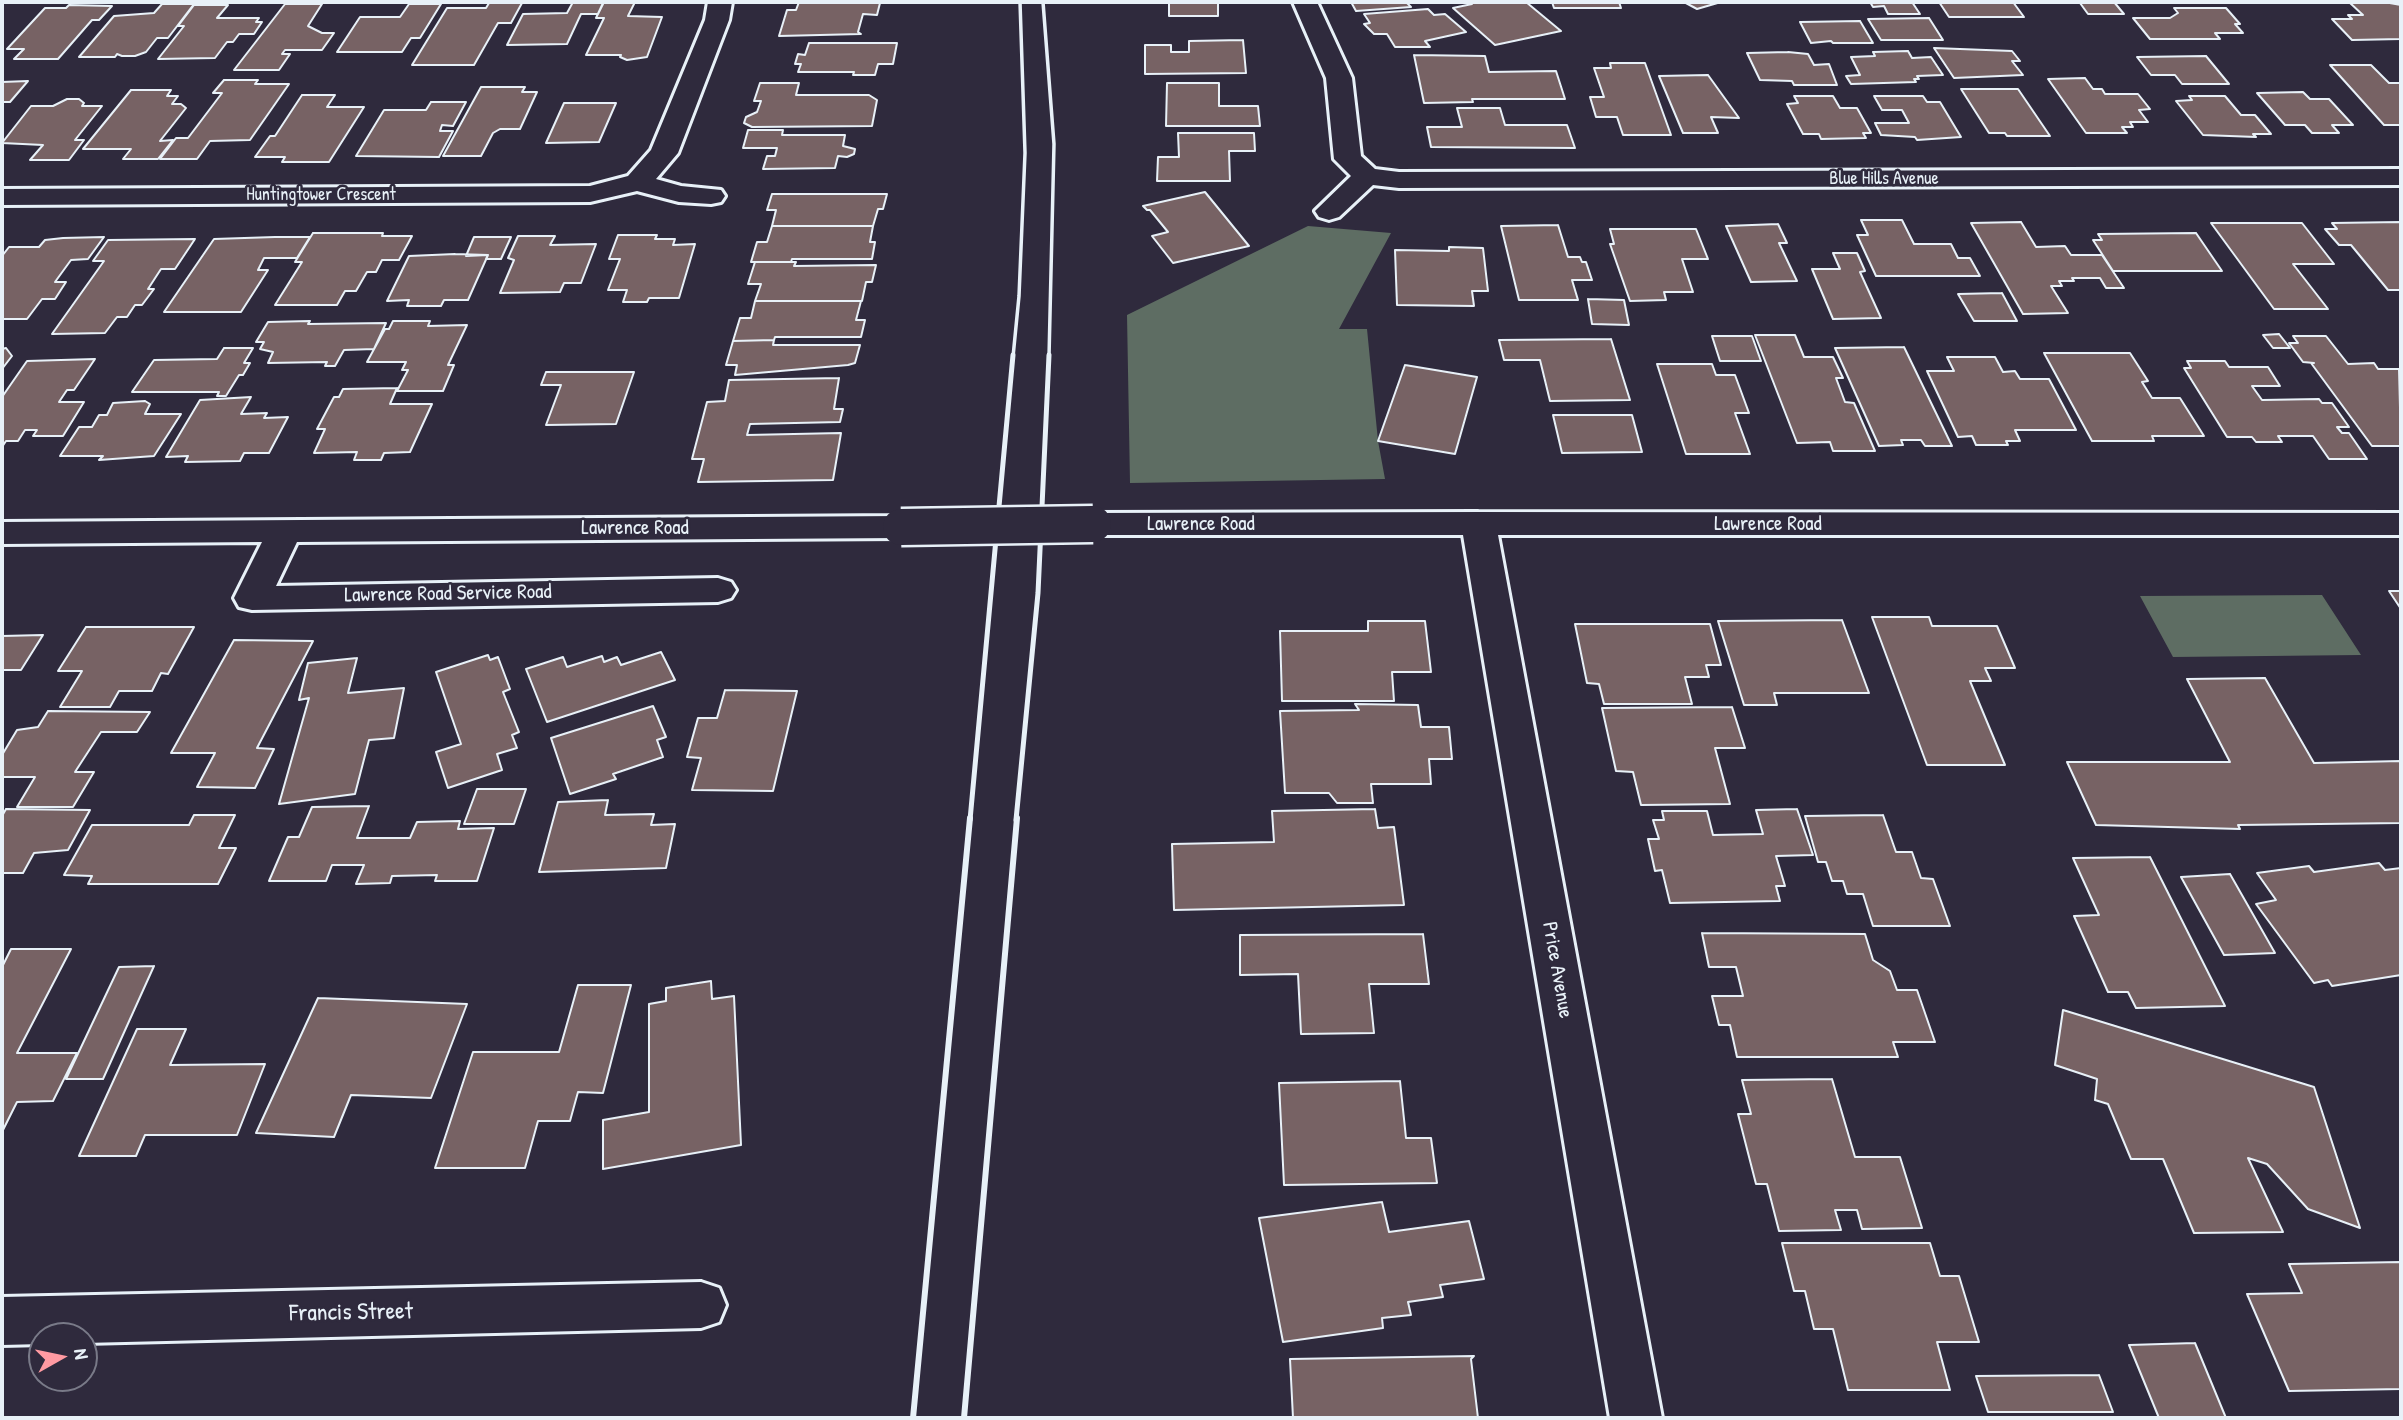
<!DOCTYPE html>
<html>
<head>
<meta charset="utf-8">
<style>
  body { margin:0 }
  #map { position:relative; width:2403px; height:1420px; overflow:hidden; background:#2f2a3d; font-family:"Patrick Hand",sans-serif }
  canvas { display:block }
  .frame { position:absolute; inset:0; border:4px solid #e8f1f8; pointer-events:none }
  .north { position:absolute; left:28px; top:1322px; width:70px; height:70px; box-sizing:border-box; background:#2f2a3d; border:2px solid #797a88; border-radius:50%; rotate:81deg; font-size:19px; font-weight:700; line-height:28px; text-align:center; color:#e8f1f8 }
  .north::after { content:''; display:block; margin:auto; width:24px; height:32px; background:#ff9aa2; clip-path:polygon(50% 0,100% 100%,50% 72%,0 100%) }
</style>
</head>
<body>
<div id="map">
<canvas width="2403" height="1420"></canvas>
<div class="frame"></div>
<div class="north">N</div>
</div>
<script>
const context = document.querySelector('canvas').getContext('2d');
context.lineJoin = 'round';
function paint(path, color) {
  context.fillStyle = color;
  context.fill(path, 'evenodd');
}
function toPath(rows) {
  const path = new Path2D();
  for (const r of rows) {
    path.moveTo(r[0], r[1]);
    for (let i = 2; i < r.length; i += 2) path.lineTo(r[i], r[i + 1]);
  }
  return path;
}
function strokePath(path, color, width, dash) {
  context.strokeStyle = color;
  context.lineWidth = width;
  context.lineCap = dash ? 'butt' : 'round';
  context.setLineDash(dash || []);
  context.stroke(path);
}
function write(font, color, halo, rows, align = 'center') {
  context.font = font + ' "Patrick Hand",sans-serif';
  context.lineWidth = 5;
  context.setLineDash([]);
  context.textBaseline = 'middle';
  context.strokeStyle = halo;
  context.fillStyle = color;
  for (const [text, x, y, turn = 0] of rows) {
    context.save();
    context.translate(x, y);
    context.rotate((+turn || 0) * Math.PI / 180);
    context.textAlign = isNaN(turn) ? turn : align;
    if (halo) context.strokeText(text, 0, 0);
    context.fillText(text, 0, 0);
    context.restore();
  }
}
paint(toPath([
  [1308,226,1391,233,1339,329,1367,329,1378,441,1385,479,1130,483,1127,315],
  [2322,595,2361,655,2173,657,2140,596]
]), '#5e6d63');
const building = toPath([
  [573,2,604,2,598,14,581,14,567,44,507,45,523,14,567,13,573,2],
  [635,2,628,16,662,17,647,57,627,60,620,57,621,55,586,55,604,18,596,18,603,3,635,2],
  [799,2,870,2,880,3,877,15,863,14,858,32,861,34,779,36,787,10,796,10,799,2],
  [1169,2,1218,2,1218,16,1169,16,1169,2],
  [1351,2,1406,2,1411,7,1356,11,1351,2],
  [1469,2,1526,2,1561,31,1495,45,1453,8,1472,4,1469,2],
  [1552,2,1619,2,1621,8,1554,8,1552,2],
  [1684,2,1721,2,1697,9,1684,2],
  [1870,2,1912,2,1920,14,1888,14,1884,6,1873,7,1870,2],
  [1939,2,2013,2,2024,17,1949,17,1939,2],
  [2040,2,2114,2,2124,14,2088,14,2080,3,2040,2],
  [2384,2,2401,5,2401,39,2352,40,2332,19,2352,19,2348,15,2363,15,2350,3,2384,2],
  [489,3,522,3,511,23,498,23,474,65,412,65,447,8,486,8,489,3],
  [162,4,194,4,168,38,157,38,146,52,135,56,122,56,117,54,115,57,79,57,114,16,154,13,162,4],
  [285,4,322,4,308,26,322,33,334,33,322,50,285,50,282,54,290,54,279,70,234,70,285,4],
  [409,4,441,4,420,38,411,38,402,52,337,52,360,17,400,17,409,4],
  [69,5,112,6,99,20,92,20,58,59,14,59,24,49,7,49,45,8,66,8,69,5],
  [194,5,228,5,217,18,259,18,256,22,262,22,254,34,239,34,233,42,227,42,215,58,158,59,184,26,178,26,194,5],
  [2174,8,2226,8,2240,24,2235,24,2243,33,2215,33,2220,39,2150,39,2133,18,2170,18,2178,13,2174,8],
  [1428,9,1434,15,1445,14,1466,32,1425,41,1430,47,1395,47,1387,34,1374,34,1364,24,1370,23,1364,14,1428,9],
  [1929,18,1943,40,1881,40,1868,19,1929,18],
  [1860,21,1873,43,1833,43,1831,41,1811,43,1800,22,1860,21],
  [1243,40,1246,73,1145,74,1145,45,1171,45,1171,52,1189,52,1189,41,1243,40],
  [809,43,897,43,893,64,878,64,875,75,853,75,854,72,798,72,801,64,795,64,798,54,805,55,809,43],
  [1934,48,2012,51,2020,61,2012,61,2023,75,1954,78,1934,48],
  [1908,51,1912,58,1931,57,1943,75,1917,76,1919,79,1914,79,1916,82,1851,84,1846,76,1860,75,1851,57,1875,56,1873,52,1908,51],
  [1788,52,1808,54,1814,65,1829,64,1837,85,1794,85,1792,81,1760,80,1747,53,1788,52],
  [1414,55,1485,56,1489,72,1556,71,1565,99,1472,99,1473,102,1424,103,1414,55],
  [2206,56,2229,84,2182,84,2175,75,2151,75,2137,57,2206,56],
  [1610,63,1645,63,1671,135,1623,135,1617,117,1596,117,1590,97,1604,97,1594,68,1611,68,1610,63],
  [2330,65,2371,65,2389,83,2401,83,2401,125,2384,125,2330,65],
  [1708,75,1739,118,1711,117,1718,133,1683,133,1659,76,1708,75],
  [2085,78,2093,89,2102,89,2105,94,2138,94,2150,109,2139,110,2148,122,2130,122,2133,127,2122,127,2127,133,2086,133,2048,79,2085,78],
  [224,80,258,80,255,84,289,84,250,140,210,141,197,159,160,159,176,138,188,138,222,93,213,93,224,80],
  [28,81,10,102,2,102,2,82,28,81],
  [760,83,799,83,796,95,869,95,877,100,872,126,752,127,744,123,746,117,757,112,761,101,754,101,760,83],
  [1167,83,1219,83,1219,106,1258,106,1260,126,1166,126,1167,83],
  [481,87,525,87,522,92,537,92,520,129,500,129,493,133,481,156,443,156,481,87],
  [1961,89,2018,89,2050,136,2007,136,2005,133,1989,133,1961,89],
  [131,90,171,90,167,96,178,96,172,104,181,104,186,108,160,141,173,140,158,159,123,159,131,149,83,149,131,90],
  [2303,92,2310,99,2329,99,2353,125,2332,125,2339,133,2312,133,2305,125,2285,125,2257,93,2303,92],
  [302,95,335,95,327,107,364,107,329,162,282,162,285,157,255,157,270,136,275,136,302,95],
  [1794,96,1833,96,1840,108,1857,108,1871,133,1863,133,1866,138,1821,139,1819,134,1803,134,1787,104,1798,103,1794,96],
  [1874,96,1923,96,1927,102,1940,102,1961,137,1917,140,1915,137,1881,135,1875,123,1909,123,1902,110,1882,110,1874,96],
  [2189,96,2225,96,2241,115,2255,115,2271,134,2253,134,2256,137,2203,135,2176,101,2192,100,2189,96],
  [67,99,79,99,84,103,82,106,102,106,75,140,84,140,69,160,30,160,43,145,2,143,31,106,53,106,67,99],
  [431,102,466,102,453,126,442,125,440,131,453,131,439,157,356,156,384,110,426,110,431,102],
  [564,103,616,103,599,142,546,143,564,103],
  [1457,108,1500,108,1505,125,1567,125,1575,148,1431,147,1427,127,1462,127,1457,108],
  [748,130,783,130,782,135,845,135,843,146,855,149,854,154,847,157,838,156,835,168,763,169,767,156,775,156,777,148,743,148,748,130],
  [1178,133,1254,133,1255,151,1229,151,1230,181,1157,181,1158,157,1179,157,1178,133],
  [1205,192,1249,246,1173,263,1152,236,1168,232,1150,210,1147,210,1143,206,1205,192],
  [772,194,887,194,883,209,878,209,873,226,772,226,776,210,767,210,772,194],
  [1861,220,1902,220,1914,244,1951,244,1958,258,1970,258,1980,276,1876,276,1857,235,1868,235,1861,220],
  [2021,222,2036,247,2065,246,2071,255,2102,255,2124,288,2106,288,2100,278,2072,278,2074,281,2059,281,2062,286,2051,286,2068,313,2023,314,1971,223,2021,222],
  [2401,222,2401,290,2388,290,2351,245,2339,245,2325,229,2337,229,2332,223,2401,222],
  [2211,223,2302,223,2334,264,2293,264,2328,309,2274,309,2211,223],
  [1778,224,1787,243,1779,243,1797,281,1751,282,1726,226,1778,224],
  [1558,225,1568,257,1580,257,1582,262,1586,262,1592,280,1572,280,1578,300,1519,300,1501,226,1558,225],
  [772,226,873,226,870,242,875,242,872,259,792,259,791,262,751,262,757,242,767,242,772,226],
  [1610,229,1696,229,1708,259,1682,259,1693,292,1664,292,1666,300,1630,301,1610,244,1614,244,1610,229],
  [313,233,383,233,382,236,412,236,399,260,382,260,376,272,367,272,356,291,345,291,337,305,275,305,302,262,295,262,313,233],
  [2196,233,2222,271,2113,271,2093,240,2102,240,2098,234,2196,233],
  [618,235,657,235,655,239,675,239,673,245,695,244,679,298,649,298,647,302,623,302,627,290,608,290,620,259,609,259,618,235],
  [518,236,555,236,550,245,596,244,581,283,564,283,560,292,500,293,514,260,508,258,518,236],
  [104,237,88,259,71,260,55,282,66,282,55,299,42,299,27,319,2,319,2,256,9,247,39,247,45,240,63,238,104,237],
  [275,237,310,237,297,258,264,258,258,270,268,270,241,312,164,312,214,239,275,237],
  [474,237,511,237,501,259,486,259,488,255,466,256,474,237],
  [195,239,175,269,161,269,148,289,154,289,142,305,135,305,127,317,117,317,105,333,52,334,104,261,93,261,108,240,195,239],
  [1449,247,1483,248,1488,291,1472,291,1474,306,1397,305,1395,250,1449,251,1449,247],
  [1833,253,1857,253,1865,271,1860,272,1881,318,1833,319,1812,269,1840,269,1833,253],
  [455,254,488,255,468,300,444,300,441,306,407,306,409,300,387,301,409,256,455,254],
  [755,262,796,262,794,266,876,265,872,282,866,282,862,301,755,301,761,284,748,284,755,262],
  [2002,293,2017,321,1974,321,1958,294,2002,293],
  [1588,299,1624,300,1629,325,1592,324,1588,299],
  [755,301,861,301,856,320,865,320,861,337,775,337,774,340,733,341,740,318,751,318,755,301],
  [310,321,308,324,386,323,374,349,344,350,335,366,325,366,327,362,268,363,273,352,260,349,264,342,256,342,268,322,310,321],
  [393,321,430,321,428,326,467,325,448,365,454,365,443,391,397,391,408,370,402,370,406,362,367,362,385,329,389,329,393,321],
  [2279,334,2290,348,2273,348,2263,335,2279,334],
  [1755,335,1795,335,1804,357,1833,357,1843,378,1836,378,1845,402,1854,403,1875,451,1833,451,1830,442,1797,443,1755,335],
  [1712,336,1752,336,1761,361,1720,361,1712,336],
  [2293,336,2326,336,2348,364,2374,363,2378,369,2399,369,2401,446,2372,446,2311,363,2314,363,2303,362,2289,343,2298,343,2293,336],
  [1611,339,1630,400,1550,401,1540,360,1504,360,1499,340,1611,339],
  [774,340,773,345,860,345,855,363,848,365,735,375,737,365,726,365,733,341,774,340],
  [1904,347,1952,446,1925,446,1921,440,1901,440,1903,445,1879,446,1835,348,1904,347],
  [6,348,12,356,2,369,2,349,6,348],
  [224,348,253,348,244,363,250,363,243,375,239,375,226,396,217,396,219,392,132,392,154,360,217,359,224,348],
  [2044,353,2130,353,2148,381,2142,382,2152,398,2180,398,2204,436,2152,436,2154,441,2092,441,2044,353],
  [1947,357,1995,357,2003,372,2015,371,2020,379,2049,379,2076,430,2015,430,2020,441,2006,441,2008,445,1976,445,1972,436,1958,437,1927,371,1954,371,1947,357],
  [95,359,74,390,67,390,59,402,84,402,63,436,33,436,37,430,25,430,18,441,6,441,2,447,2,397,27,361,95,359],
  [2187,361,2225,361,2229,367,2268,367,2280,386,2252,386,2262,400,2319,399,2322,403,2332,403,2349,427,2337,427,2342,433,2349,433,2367,459,2329,459,2313,436,2278,436,2282,442,2256,442,2252,437,2227,437,2184,368,2191,368,2187,361],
  [1657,364,1712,364,1716,375,1735,375,1749,413,1735,413,1750,454,1686,454,1657,364],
  [1405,365,1477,377,1455,454,1378,441,1405,365],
  [546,372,634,372,616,424,546,425,561,385,541,385,546,372],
  [839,378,834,409,843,409,840,422,750,424,747,435,841,433,833,480,698,482,704,459,692,459,707,402,725,401,729,380,839,378],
  [397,388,390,404,432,404,410,452,384,453,381,460,354,460,357,452,314,453,325,429,317,429,334,397,339,397,343,389,397,388],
  [251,397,241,414,267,413,264,418,288,417,269,453,244,453,240,461,185,462,188,456,166,457,200,400,251,397],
  [145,401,150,404,145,414,181,414,154,456,99,460,103,456,60,456,79,427,92,427,99,415,107,415,113,403,145,401],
  [1553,415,1632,415,1642,452,1562,453,1553,415],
  [2389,591,2401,591,2401,609,2389,591],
  [1872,617,1929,617,1932,626,1997,626,2015,668,1985,668,1991,681,1970,681,2005,765,1927,765,1872,617],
  [1842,620,1869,693,1774,693,1777,705,1744,705,1718,621,1842,620],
  [1368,621,1425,621,1431,672,1392,672,1394,701,1282,701,1280,631,1368,631,1368,621],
  [1575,624,1710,624,1721,665,1706,665,1709,677,1685,677,1692,704,1604,704,1599,684,1587,683,1575,624],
  [86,627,194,627,168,674,161,673,152,691,119,691,110,707,60,707,82,671,58,671,86,627],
  [43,635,21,670,2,670,2,636,43,635],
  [234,640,313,641,257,748,274,749,255,788,197,787,215,753,171,753,234,640],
  [661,652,675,680,547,722,526,669,563,657,567,667,602,656,604,662,617,657,621,665,661,652],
  [488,655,490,660,498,657,510,689,503,692,519,732,512,735,517,748,497,754,502,770,448,788,436,752,461,744,436,672,488,655],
  [357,658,348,693,404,688,394,738,369,740,355,794,279,804,309,698,299,700,308,663,357,658],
  [2265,678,2314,763,2401,761,2401,823,2238,825,2240,829,2096,825,2067,762,2230,762,2187,679,2265,678],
  [725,690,797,691,773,791,692,790,701,758,687,757,698,718,717,718,725,690],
  [1355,704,1418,705,1421,727,1449,727,1452,759,1429,759,1431,784,1371,784,1373,803,1337,803,1329,793,1285,793,1280,711,1359,710,1355,704],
  [653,706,666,737,657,740,663,757,613,774,616,779,570,794,551,738,653,706],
  [1732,707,1745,748,1715,748,1730,804,1641,805,1633,772,1616,771,1602,708,1732,707],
  [48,711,150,712,137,732,101,732,75,772,94,772,73,807,17,807,35,777,2,777,2,755,17,730,38,727,48,711],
  [477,789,526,789,514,824,464,824,477,789],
  [608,800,605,815,654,814,651,825,675,824,666,868,539,872,558,802,608,800],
  [369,806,357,838,410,838,417,822,460,821,458,829,494,828,477,881,435,881,437,875,392,876,390,883,356,884,364,865,332,865,326,881,269,881,288,837,299,837,312,807,369,806],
  [6,809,90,810,68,850,34,853,23,873,2,873,2,816,6,809],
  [1375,809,1378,828,1394,827,1404,905,1174,910,1172,844,1274,842,1272,811,1375,809],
  [1797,809,1813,855,1776,856,1785,886,1776,886,1780,901,1670,903,1662,870,1655,871,1648,839,1659,839,1653,820,1664,820,1662,811,1707,811,1713,835,1763,834,1756,810,1797,809],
  [194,815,235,815,219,848,236,848,218,884,88,884,92,876,64,875,92,825,189,825,194,815],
  [1883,815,1896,852,1912,852,1921,878,1933,879,1950,926,1873,926,1863,894,1847,894,1843,881,1832,881,1826,862,1818,862,1805,816,1883,815],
  [2150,857,2225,1006,2136,1008,2128,992,2108,992,2074,916,2099,915,2073,858,2150,857],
  [2379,863,2385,870,2401,868,2401,975,2332,986,2328,980,2314,983,2256,904,2276,900,2257,873,2309,866,2314,872,2379,863],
  [2230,874,2275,953,2224,955,2181,877,2230,874],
  [1702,933,1865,934,1873,960,1890,971,1897,990,1917,990,1935,1042,1893,1042,1898,1057,1737,1057,1730,1025,1719,1025,1712,996,1743,996,1736,967,1709,967,1702,933],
  [1423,934,1429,984,1369,984,1374,1033,1301,1034,1298,974,1240,975,1240,935,1423,934],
  [11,949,71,949,17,1053,77,1053,53,1101,17,1102,2,1132,2,967,11,949],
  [154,966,103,1079,66,1079,119,967,154,966],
  [711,981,712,999,734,996,741,1145,603,1169,603,1120,649,1112,649,1004,666,1001,666,988,711,981],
  [578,985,631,985,603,1093,578,1092,570,1121,538,1121,525,1168,435,1168,473,1052,559,1052,578,985],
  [318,998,467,1004,431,1098,351,1095,334,1137,256,1133,318,998],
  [2063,1010,2314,1087,2360,1228,2308,1209,2267,1164,2248,1158,2283,1232,2194,1233,2163,1159,2131,1159,2108,1104,2095,1100,2097,1079,2055,1065,2063,1010],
  [137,1029,186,1029,170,1065,265,1064,237,1135,145,1135,136,1156,79,1156,137,1029],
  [1832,1079,1855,1157,1900,1157,1922,1228,1862,1229,1857,1210,1835,1210,1841,1230,1779,1231,1767,1184,1756,1184,1738,1114,1751,1114,1742,1080,1832,1079],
  [1400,1081,1406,1138,1431,1138,1437,1183,1284,1185,1279,1083,1400,1081],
  [1382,1202,1389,1232,1469,1221,1484,1279,1440,1285,1443,1297,1408,1302,1411,1315,1382,1318,1383,1328,1283,1342,1259,1218,1382,1202],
  [1782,1243,1930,1243,1940,1276,1959,1276,1979,1342,1937,1342,1950,1390,1848,1390,1833,1329,1814,1329,1805,1291,1794,1291,1782,1243],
  [2401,1262,2401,1389,2289,1391,2247,1294,2302,1293,2289,1264,2401,1262],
  [2195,1343,2226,1418,2159,1418,2129,1345,2195,1343],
  [1474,1356,1471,1359,1478,1418,1293,1418,1290,1359,1474,1356],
  [2099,1375,2113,1412,1988,1412,1976,1376,2099,1375]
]);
paint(building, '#776264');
strokePath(building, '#e8f1f8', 2);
const minor = toPath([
  [708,2,732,2,729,20,678,153,656,179,681,186,721,190,725,196,721,202,711,204,679,202,637,191,590,202,2,205,2,189,590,186,628,176,651,150,705,20,708,2],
  [1293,2,1317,2,1352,78,1361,156,1375,169,1399,172,2401,169,2401,185,1399,188,1373,185,1339,217,1329,220,1319,217,1315,211,1351,176,1334,159,1326,78,1293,2],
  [1478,512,2401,513,2401,535,1498,535,1662,1418,1610,1418,1463,535,1093,535,1081,532,1076,524,1081,516,1093,513,1478,512],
  [901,516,913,519,918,527,913,535,901,538,297,542,276,586,718,578,731,582,736,590,731,598,718,602,252,610,239,607,234,598,262,542,2,544,2,522,901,516],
  [701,1282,719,1288,726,1305,719,1322,701,1328,84,1343,84,1336,42,1336,42,1344,2,1345,2,1297,701,1282]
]);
strokePath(minor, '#e8f1f8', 6);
paint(minor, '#2f2a3d');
strokePath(toPath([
  [1043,2,1054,144,1049,357],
  [1013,357,1019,296,1025,153,1020,2]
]), '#e8f1f8', 3.5);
strokePath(toPath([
  [970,820,1013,355],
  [1016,820,1038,593,1049,355]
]), '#e8f1f8', 5);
strokePath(toPath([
  [913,1418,970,818],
  [964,1418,1017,818]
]), '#e8f1f8', 6);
const minorBridge = toPath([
  [901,527,1093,524]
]);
strokePath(minorBridge, '#e8f1f8', 41, []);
strokePath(minorBridge, '#2f2a3d', 36);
write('18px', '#e8f1f8', '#2f2a3d', [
  ["Blue Hills Avenue",1884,179],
  ["Huntingtower Crescent",321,195]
]);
write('21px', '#e8f1f8', '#2f2a3d', [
  ["Lawrence Road",1201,524],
  ["Lawrence Road",1768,524],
  ["Lawrence Road",635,528],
  ["Lawrence Road Service Road",448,594,-1],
  ["Price Avenue",1557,970,80]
]);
write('24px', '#e8f1f8', '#2f2a3d', [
  ["Francis Street",351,1313,-1]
]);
</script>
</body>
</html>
